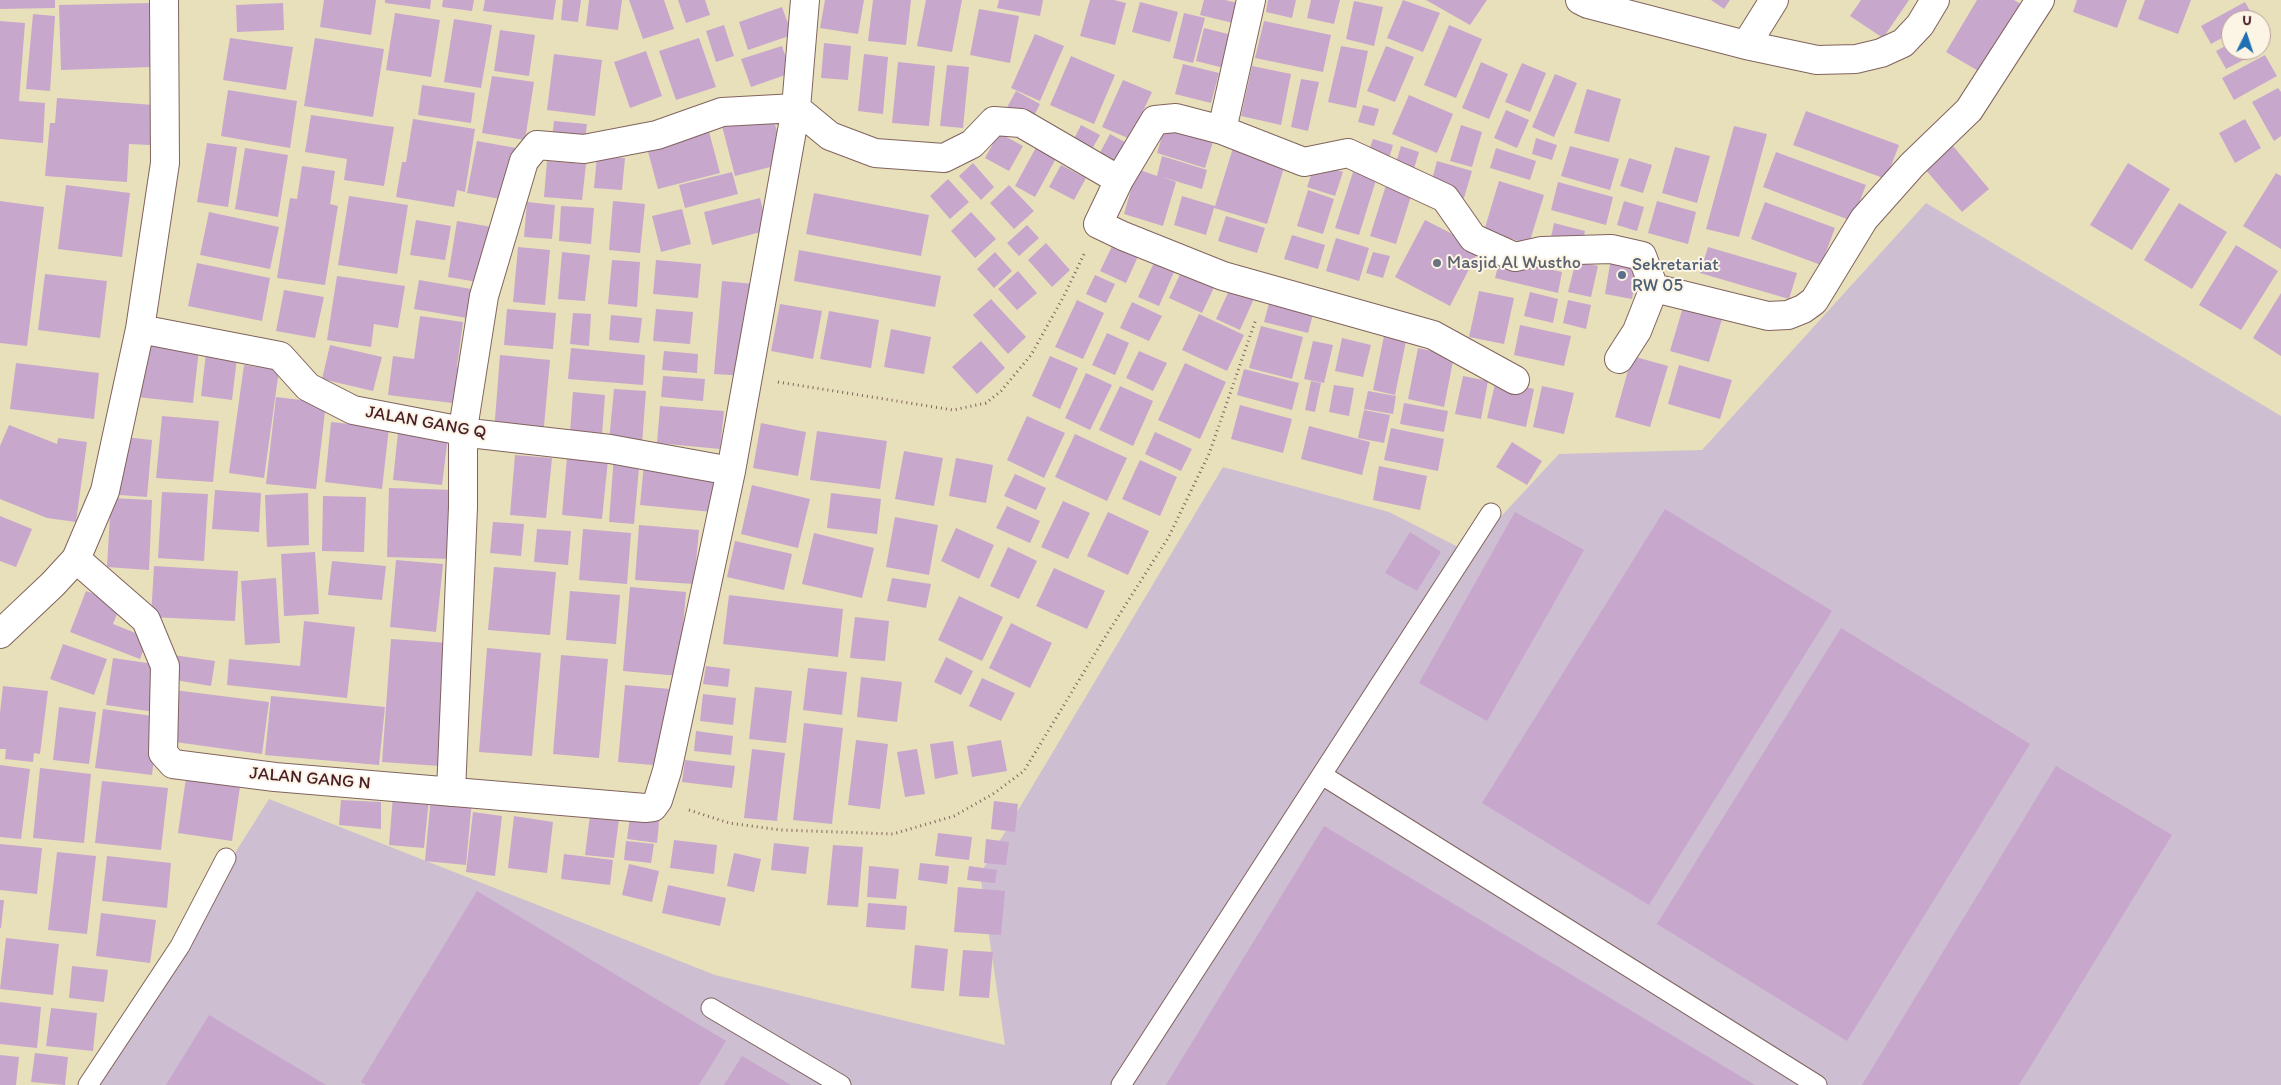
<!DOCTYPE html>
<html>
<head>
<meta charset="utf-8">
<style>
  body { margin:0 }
  #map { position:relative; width:2281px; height:1085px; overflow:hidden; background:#e8e0ba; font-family:Itim,sans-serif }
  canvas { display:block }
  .north { position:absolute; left:2221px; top:10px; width:50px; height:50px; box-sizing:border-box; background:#fcf5e5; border:1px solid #b59f9b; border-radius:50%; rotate:4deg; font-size:14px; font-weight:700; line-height:20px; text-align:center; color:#4a1f2b }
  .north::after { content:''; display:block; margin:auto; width:18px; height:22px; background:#1f6fb2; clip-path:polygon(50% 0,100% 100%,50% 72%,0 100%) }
</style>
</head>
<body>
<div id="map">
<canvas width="2281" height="1085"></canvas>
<div class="north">U</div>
</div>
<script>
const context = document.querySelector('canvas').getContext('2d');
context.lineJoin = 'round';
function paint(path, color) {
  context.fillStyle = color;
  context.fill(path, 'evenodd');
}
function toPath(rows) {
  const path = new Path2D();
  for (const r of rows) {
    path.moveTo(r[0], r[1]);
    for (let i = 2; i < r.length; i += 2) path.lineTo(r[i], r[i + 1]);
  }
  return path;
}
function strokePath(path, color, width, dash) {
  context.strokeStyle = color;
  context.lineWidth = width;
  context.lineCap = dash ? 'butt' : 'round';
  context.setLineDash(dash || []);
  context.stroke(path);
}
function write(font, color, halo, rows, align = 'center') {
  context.font = font + ' Itim,sans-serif';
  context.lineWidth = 4;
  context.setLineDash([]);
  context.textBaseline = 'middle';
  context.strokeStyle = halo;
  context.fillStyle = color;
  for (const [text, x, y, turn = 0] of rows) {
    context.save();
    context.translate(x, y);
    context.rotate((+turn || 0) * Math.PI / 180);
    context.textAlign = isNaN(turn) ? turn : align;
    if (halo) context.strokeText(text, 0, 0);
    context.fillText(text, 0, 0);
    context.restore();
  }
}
paint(toPath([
  [1926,203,2281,416,2281,1085,89,1085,269,799,715,975,1005,1045,980,874,1223,467,1389,512,1468,552,1559,454,1702,450]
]), '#cdbed2');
paint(toPath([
  [0,0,55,0,55,8,0,9],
  [324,0,376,0,371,35,320,27],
  [385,0,431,0,430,9,385,3],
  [443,0,474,0,472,11,442,7],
  [485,0,556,0,553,20,483,11],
  [563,0,581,0,578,22,561,20],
  [589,0,622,0,618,30,586,26],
  [629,0,664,0,674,29,643,39],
  [678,0,705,0,710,15,686,23],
  [825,0,864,0,858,34,820,28],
  [873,0,911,0,906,45,868,41],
  [926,0,962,0,952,52,917,46],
  [999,0,1043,0,1040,16,997,8],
  [1090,0,1114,0,1126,3,1115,45,1080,36],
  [1204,0,1225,0,1238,3,1233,23,1200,15],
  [1268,0,1296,0,1292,18,1266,12],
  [1311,0,1340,0,1334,24,1307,18],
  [1403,0,1440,13,1423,52,1387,38],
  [1426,0,1487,0,1470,25],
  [1711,0,1730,0,1724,9],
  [1861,0,1909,0,1883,38,1850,16],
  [1977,0,2014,0,2028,8,1987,76,1946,52],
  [2077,0,2127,0,2117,28,2073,12],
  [2145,0,2191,0,2178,34,2138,19],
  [1354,1,1383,7,1374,46,1346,39],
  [1140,2,1178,12,1170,42,1132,32],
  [2245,2,2255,20,2231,20,2231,33,2211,44,2201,26],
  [150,3,152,67,61,70,59,5],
  [283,3,284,30,237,32,236,5],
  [782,7,792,35,748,50,739,22],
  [979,9,1019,16,1010,63,970,55],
  [395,13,440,20,431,77,386,70],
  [1184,13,1205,18,1193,63,1173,58],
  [33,14,55,16,50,91,26,89],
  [454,19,492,25,481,88,444,82],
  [0,21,25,23,19,101,45,103,43,143,0,139],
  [1264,21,1331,35,1323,72,1255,58],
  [724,25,734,56,716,62,706,31],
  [1449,25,1482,39,1456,98,1424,85],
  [1204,28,1232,35,1224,68,1196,61],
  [500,30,535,35,529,76,494,71],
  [1035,34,1064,46,1040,101,1011,88],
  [2261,37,2267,48,2226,69,2216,51,2231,43,2231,50,2261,50],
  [230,38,293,47,286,90,223,80],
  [315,38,384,49,373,117,304,106],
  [699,38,716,87,676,100,659,51],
  [824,43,851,46,848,80,821,78],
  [782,46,791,73,751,87,741,59],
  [1341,46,1368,51,1356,108,1328,102],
  [1386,46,1414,57,1395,102,1367,91],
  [646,51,662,96,630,108,614,62],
  [554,54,602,60,595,116,547,110],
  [864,54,888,57,883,114,858,111],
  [2265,55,2277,76,2234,100,2222,78],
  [1071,56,1115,75,1094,124,1050,105],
  [898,62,935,66,929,126,892,123],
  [1481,62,1508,74,1489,119,1462,108],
  [1522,63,1546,73,1530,112,1505,102],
  [1183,64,1219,73,1211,103,1175,94],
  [947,65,969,67,963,128,940,126],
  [1252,66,1291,74,1281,125,1241,116],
  [1555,74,1577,83,1554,137,1532,127],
  [492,76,534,82,525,140,482,133],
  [1301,79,1319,82,1308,131,1291,127],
  [1123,80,1152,92,1130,139,1102,127],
  [422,85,475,93,471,123,418,115],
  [2278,88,2281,92,2281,136,2274,141,2252,102],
  [1587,89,1621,99,1609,142,1574,133],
  [228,90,297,101,290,148,221,136],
  [1016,91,1040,104,1030,124,1005,111],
  [1409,95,1453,114,1437,153,1392,134],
  [57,98,154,105,150,145,129,144,127,182,45,176,50,123,55,123],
  [1363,105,1379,109,1374,126,1358,122],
  [1506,110,1529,120,1517,148,1494,138],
  [1806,111,1899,145,1886,179,1793,145],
  [772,114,786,163,735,176,722,126],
  [311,115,394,127,384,186,344,180,347,159,305,152],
  [413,119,475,129,465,192,457,190,454,207,396,197,402,162,406,162],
  [2245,119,2261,148,2235,163,2219,133],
  [1167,120,1215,135,1205,168,1157,153],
  [554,121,587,124,585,141,552,139],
  [1081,125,1100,135,1088,156,1070,147],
  [1461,125,1482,132,1472,167,1450,161],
  [1734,126,1767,134,1739,237,1706,229],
  [708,128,720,173,658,189,646,144],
  [999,133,1023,146,1009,171,985,158],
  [1110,134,1134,147,1121,171,1097,158],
  [1536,138,1557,145,1552,160,1532,154],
  [1373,139,1393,145,1388,162,1367,156],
  [477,141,516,148,506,200,467,193],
  [1039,142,1059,153,1035,197,1015,186],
  [207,143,237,147,228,207,197,202],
  [1401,146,1419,152,1413,172,1395,166],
  [1570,146,1619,159,1610,190,1561,176],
  [1953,146,1989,189,1962,212,1925,169],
  [1675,147,1710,156,1697,203,1662,193],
  [245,148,288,155,278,217,235,209],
  [1233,148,1285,164,1267,224,1214,208,1206,235,1174,225,1182,196,1215,206],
  [1496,148,1536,161,1530,180,1490,168],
  [1776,152,1866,185,1852,221,1763,187],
  [597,156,625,158,622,190,594,188],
  [1162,156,1207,170,1202,189,1162,177,1176,182,1163,226,1124,214,1137,169,1157,176],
  [1629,158,1652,165,1643,193,1620,186],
  [547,161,586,164,582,200,544,197],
  [1437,161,1472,171,1464,198,1430,187],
  [973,163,994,187,981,200,959,176],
  [1315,163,1343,172,1335,196,1307,187],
  [2128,163,2170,189,2132,250,2090,225],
  [1061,165,1086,178,1074,200,1049,187],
  [302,166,335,171,330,204,338,206,325,285,277,278,290,198,297,199],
  [732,172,738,194,685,208,679,185],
  [1353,172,1376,180,1359,235,1335,228],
  [2276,173,2281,176,2281,249,2243,226],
  [948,179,969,202,950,219,930,196],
  [1499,181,1544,195,1529,244,1484,231],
  [1558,182,1613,197,1606,225,1551,210],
  [66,185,130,193,122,257,58,249],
  [1009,185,1034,211,1014,229,990,203],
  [1386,185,1412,193,1396,244,1370,236],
  [1308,190,1334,199,1323,234,1297,226],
  [814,193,929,215,921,256,806,234],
  [349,196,408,205,397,274,338,265],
  [760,198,768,230,712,245,704,212],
  [0,201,44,207,27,346,0,343],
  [613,201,645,204,640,253,609,250],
  [1624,201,1644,207,1637,231,1617,225],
  [1657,201,1696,212,1688,244,1648,233],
  [527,202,555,205,552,239,524,237],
  [1765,202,1835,228,1821,265,1751,239],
  [2179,203,2227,232,2192,289,2144,260],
  [561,206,594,208,591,244,559,241],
  [682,209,691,244,661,252,652,216],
  [209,212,279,227,270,269,200,255],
  [971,212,996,239,975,258,951,231],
  [1226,216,1265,228,1257,253,1218,241],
  [416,220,451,226,445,260,410,255],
  [1425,220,1480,248,1450,306,1395,277],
  [457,221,492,227,483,283,448,277],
  [1554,223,1585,231,1581,249,1550,242],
  [1027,225,1039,238,1019,256,1007,243],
  [1292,235,1325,245,1318,269,1284,259],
  [1116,238,1141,250,1126,283,1100,271],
  [1336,238,1369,248,1359,281,1326,271],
  [1046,243,1070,270,1052,287,1028,260],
  [2236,245,2278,271,2241,330,2199,305],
  [518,247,550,250,545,305,513,302],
  [1708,247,1797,273,1789,299,1700,273],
  [799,250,941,276,935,307,794,281],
  [562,252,590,255,585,301,558,299],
  [995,252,1012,271,994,288,977,269],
  [1373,252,1390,256,1383,278,1366,273],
  [1612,252,1639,257,1632,299,1605,294],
  [1158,254,1178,263,1159,306,1138,297],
  [1500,258,1562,272,1558,293,1495,278],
  [612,260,640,262,637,307,608,304],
  [656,260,701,264,698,298,653,294],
  [1576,261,1598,266,1591,297,1568,292],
  [197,263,270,278,262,321,188,306],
  [1184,266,1217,281,1202,313,1169,298],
  [1018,271,1037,293,1017,310,998,289],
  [45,274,107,281,100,338,38,330],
  [1095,275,1115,284,1106,303,1086,294],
  [337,276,405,286,398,328,374,324,371,347,327,340],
  [419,280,483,291,479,320,414,309],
  [722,281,755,284,747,376,714,374],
  [1232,284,1256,294,1240,330,1216,319],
  [284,290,324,297,315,338,276,331],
  [1479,291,1514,298,1504,344,1469,337],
  [1272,292,1316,303,1308,333,1264,322],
  [1530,292,1558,299,1553,323,1524,316],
  [2281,293,2281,356,2253,338],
  [991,299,1026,337,1008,354,973,315],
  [1077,300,1104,313,1083,359,1055,347],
  [1568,300,1591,305,1586,329,1563,323],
  [1132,302,1162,316,1149,341,1120,328],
  [780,304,822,311,813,359,771,351],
  [1683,307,1722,319,1709,362,1670,351],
  [507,309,556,313,553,349,504,345],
  [656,309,693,312,690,344,653,341],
  [829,311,879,320,871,368,820,359],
  [573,313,591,314,589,346,570,344],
  [1199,314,1244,335,1227,371,1182,350],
  [611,315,642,318,639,343,609,340],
  [420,316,463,322,457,367,465,368,460,404,388,395,393,356,414,359],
  [1520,325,1571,336,1564,366,1514,355],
  [1261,326,1303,337,1292,379,1249,368],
  [891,329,931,337,924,374,884,367],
  [1107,333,1129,343,1115,375,1092,365],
  [145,334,200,340,193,403,137,397],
  [1384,336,1406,341,1395,395,1373,390],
  [1342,338,1371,345,1363,377,1335,371],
  [981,341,1005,368,977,394,952,367],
  [1313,341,1333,345,1324,383,1304,379],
  [207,345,238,349,232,400,201,396],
  [330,345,382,357,373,391,322,379],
  [571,348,645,355,643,385,568,379],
  [1418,348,1454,356,1444,407,1408,399],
  [664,351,698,354,697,373,662,370],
  [1139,351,1167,363,1153,391,1126,378],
  [500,355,550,360,543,437,494,432],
  [1050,356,1078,368,1060,409,1032,396],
  [1632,356,1668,366,1650,427,1615,417],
  [16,363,99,373,94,419,10,409],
  [1185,363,1226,382,1200,439,1158,420],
  [244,365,279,370,264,478,229,473],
  [1679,365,1732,380,1720,419,1668,404],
  [1244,369,1299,383,1292,410,1237,395],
  [1086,373,1112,385,1090,430,1065,418],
  [663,376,705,379,703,401,661,397],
  [1463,376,1488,381,1481,419,1455,414],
  [1496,380,1534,389,1526,427,1487,418],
  [1311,381,1321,383,1315,412,1305,410],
  [1334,385,1354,388,1349,416,1329,412],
  [1120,386,1153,401,1133,446,1099,430],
  [1542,386,1574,393,1564,434,1533,427],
  [614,389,646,391,642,444,609,441],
  [1368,391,1396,396,1393,414,1364,409],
  [573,392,605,395,602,435,570,433],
  [276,397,326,403,316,489,266,484],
  [1404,403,1448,411,1444,432,1400,424],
  [1240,405,1292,419,1283,453,1231,439],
  [660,406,724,411,720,449,657,443],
  [1364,410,1390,415,1384,443,1358,438],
  [162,416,219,421,213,482,156,478],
  [1027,416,1065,433,1044,478,1007,460],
  [331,422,389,428,382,489,325,482],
  [399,423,449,428,442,485,393,480],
  [761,423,806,432,798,476,753,468],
  [9,425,57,444,58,438,87,442,76,522,47,518,0,499,0,446],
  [1309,426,1370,442,1362,475,1301,459],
  [1391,428,1444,439,1438,471,1384,460],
  [817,431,887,441,880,489,810,480],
  [1155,432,1192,449,1181,471,1145,454],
  [1075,434,1127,458,1107,501,1055,477],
  [124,437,152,440,147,497,119,495],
  [1512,442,1542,461,1527,485,1496,467],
  [904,451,943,458,934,506,895,499],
  [515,455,552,458,546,518,510,515],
  [614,455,640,457,634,524,609,522],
  [567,457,608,460,602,519,562,515],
  [956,458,993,465,986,503,949,496],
  [1140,460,1177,477,1160,516,1122,499],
  [644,464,715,470,712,512,640,505],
  [1379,466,1427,476,1420,510,1373,500],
  [1015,474,1046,488,1036,510,1004,496],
  [752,485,810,499,798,548,741,534],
  [389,488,455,490,452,559,387,557],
  [215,490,261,493,259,532,212,529],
  [162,492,208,494,204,561,158,558],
  [308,493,309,545,267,547,265,495],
  [831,493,881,499,877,534,827,528],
  [323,496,366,497,364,552,322,551],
  [111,498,152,500,149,570,107,567],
  [1063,501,1090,513,1068,559,1041,547],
  [1007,506,1040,521,1030,543,996,528],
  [1665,509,1832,611,1649,905,1482,803],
  [1108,512,1149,531,1128,575,1087,556],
  [1515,512,1584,550,1487,721,1419,683],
  [0,516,32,529,16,567,0,561],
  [895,517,938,525,929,575,886,567],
  [493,522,524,524,521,556,490,553],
  [639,525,699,530,694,584,635,580],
  [956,528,994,545,979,579,941,561],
  [537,529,571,531,568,565,534,562],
  [583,529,631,533,627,584,579,580],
  [1410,532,1441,552,1417,591,1385,573],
  [814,533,874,548,862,598,802,584],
  [735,541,792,554,784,590,727,577],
  [1008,547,1037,561,1019,599,990,586],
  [315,552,319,614,284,616,281,554],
  [396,560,443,564,436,632,390,627],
  [332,561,386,566,382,600,328,595],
  [154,566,238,571,235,621,151,617],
  [494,567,556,572,550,635,488,630],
  [1054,568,1105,591,1087,629,1036,606],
  [276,578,280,643,245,645,241,581],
  [892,578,931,584,926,608,887,601],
  [630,587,686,592,679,676,623,671],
  [86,591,121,604,113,624,148,638,140,659,70,632],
  [570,591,620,595,616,644,566,640],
  [729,595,843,609,838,657,723,644],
  [959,596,1003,617,982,661,938,640],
  [855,617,889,621,885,661,850,658],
  [304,621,355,627,347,698,227,685,229,659,300,666],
  [1011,623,1052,643,1030,688,989,668],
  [1841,628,2030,744,1847,1041,1657,924],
  [391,639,449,643,440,766,382,762],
  [63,644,107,659,94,695,50,679],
  [487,648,541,653,532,756,479,752],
  [173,655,215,661,211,686,169,679],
  [561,655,608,659,599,758,553,754],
  [946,657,973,671,961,695,934,682],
  [113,658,161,665,155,712,106,705],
  [706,666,730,669,728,687,703,684],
  [808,668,847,672,842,715,803,710],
  [861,677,902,682,897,722,857,717],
  [982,678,1015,693,1001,721,969,706],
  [625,685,670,689,664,766,618,762],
  [3,686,48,691,40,754,34,753,33,762,5,759,6,749,0,749,0,713],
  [755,687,792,691,786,743,749,739],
  [174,690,269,702,262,754,168,741],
  [703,694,736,698,733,725,700,721],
  [271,696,385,707,379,765,265,755],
  [59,707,96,712,89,764,53,760],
  [103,709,159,717,152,775,95,768],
  [804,723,843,728,832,824,793,820],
  [696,731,733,736,731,755,694,751],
  [856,740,888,744,880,809,848,805],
  [1001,740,1007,771,972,777,967,746],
  [953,741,958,774,935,779,930,744],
  [752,749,785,753,777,821,744,818],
  [917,749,925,794,905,797,897,752],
  [685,760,735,766,732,788,682,782],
  [0,765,30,769,21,839,0,837],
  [2056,766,2172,835,2019,1085,1862,1085],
  [40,768,91,774,84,843,33,838],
  [186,778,240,787,232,841,178,833],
  [102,781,168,788,161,850,95,843],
  [393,796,429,799,424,848,389,845],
  [431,796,472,800,466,865,425,861],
  [341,800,381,802,381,829,339,825],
  [994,801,1018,804,1015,832,991,829],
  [631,809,660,812,657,843,627,839],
  [473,812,502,816,495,876,466,872],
  [590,815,619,819,614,858,585,855],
  [514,816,553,822,547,873,508,868],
  [1324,826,1755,1085,1166,1085],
  [938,833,972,837,969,860,935,856],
  [986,839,1009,842,1006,865,984,863],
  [674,840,717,845,714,874,670,868],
  [626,841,654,844,651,863,624,860],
  [774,843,809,847,806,874,771,870],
  [0,844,42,848,37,894,0,890],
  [833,845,863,847,858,907,827,905],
  [57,852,96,856,87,934,48,930],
  [734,853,761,859,754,892,727,886],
  [564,854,613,860,610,885,561,879],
  [107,856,171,863,167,908,102,901],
  [920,863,949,866,947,884,918,880],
  [629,864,659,871,652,902,622,895],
  [869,866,899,869,896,899,867,897],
  [969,866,997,870,995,883,967,880],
  [668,885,726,898,720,926,662,913],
  [958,887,1005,891,1001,935,954,932],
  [477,891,726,1041,699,1085,366,1085,361,1082],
  [0,900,4,900,1,928,0,928],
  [868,903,907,906,905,930,866,927],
  [101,913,156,920,150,963,96,956],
  [6,938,59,944,53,995,0,989],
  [915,945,948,949,944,991,911,988],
  [963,950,993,952,989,998,959,996],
  [72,966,108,970,104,1002,69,998],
  [0,1002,41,1007,37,1048,0,1044],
  [51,1008,97,1013,93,1051,46,1046],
  [209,1015,326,1085,166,1085],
  [35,1053,68,1057,65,1085,31,1082],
  [0,1055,19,1057,16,1085,0,1085],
  [742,1056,791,1085,724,1085]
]), '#c8a7cd');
const lane = toPath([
  [1322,775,1817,1085],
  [711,1008,841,1085],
  [88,1085,180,946,226,858],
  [1121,1085,1491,513]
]);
const street = toPath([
  [1580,0,1588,4,1746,45,1817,60,1856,59,1881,53,1903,43,1920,25,1935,0],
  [1746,45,1774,0],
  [1222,130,1251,0],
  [1654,288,1768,316,1788,315,1803,309,1814,301,1864,219,1912,165,1969,110,2040,0],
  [140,329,280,356,308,387,353,410,478,434,610,449,731,471],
  [1515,380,1433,335,1223,276,1123,236,1098,224,1119,180,1155,120,1176,118,1222,130,1304,162,1348,153,1445,198,1473,238,1515,257,1542,251,1611,249,1642,256,1654,288,1637,331,1619,359],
  [76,559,146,620,165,666,163,753,173,764,275,777,645,808,653,807,658,800,667,771,731,471,796,108,805,0],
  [0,634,53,584,76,559,105,491,140,329,165,163,164,0],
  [451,792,463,507,463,429,484,296,524,161,537,145,584,149,657,135,722,112,796,108,830,136,875,153,944,158,972,144,994,121,1021,123,1119,180]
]);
strokePath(lane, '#81635d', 21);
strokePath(street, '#81635d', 30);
strokePath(toPath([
  [778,382,953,410,986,403,1001,391,1031,355,1065,294,1084,254],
  [689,810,729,823,781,830,893,834,954,816,993,794,1024,771,1102,642,1168,538,1209,454,1256,319]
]), '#81635d', 3, [1, 4]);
strokePath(lane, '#fff', 19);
strokePath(street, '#fff', 28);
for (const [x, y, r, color] of [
  [1437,263,5,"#6b7280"],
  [1622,275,5,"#5c6f8a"]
]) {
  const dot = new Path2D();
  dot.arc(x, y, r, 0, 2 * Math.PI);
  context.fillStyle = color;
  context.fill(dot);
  strokePath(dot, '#fcf5e5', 2);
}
write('18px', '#5b616d', '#fcf5e5', [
  ["Masjid Al Wustho",1447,263]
], 'left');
write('18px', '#4e5e75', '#fcf5e5', [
  ["Sekretariat",1632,265],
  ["RW 05",1632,286]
], 'left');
write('18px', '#4a1f2b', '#fcf5e5', [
  ["JALAN GANG Q",426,423,10],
  ["JALAN GANG N",310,779,5]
]);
</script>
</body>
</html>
